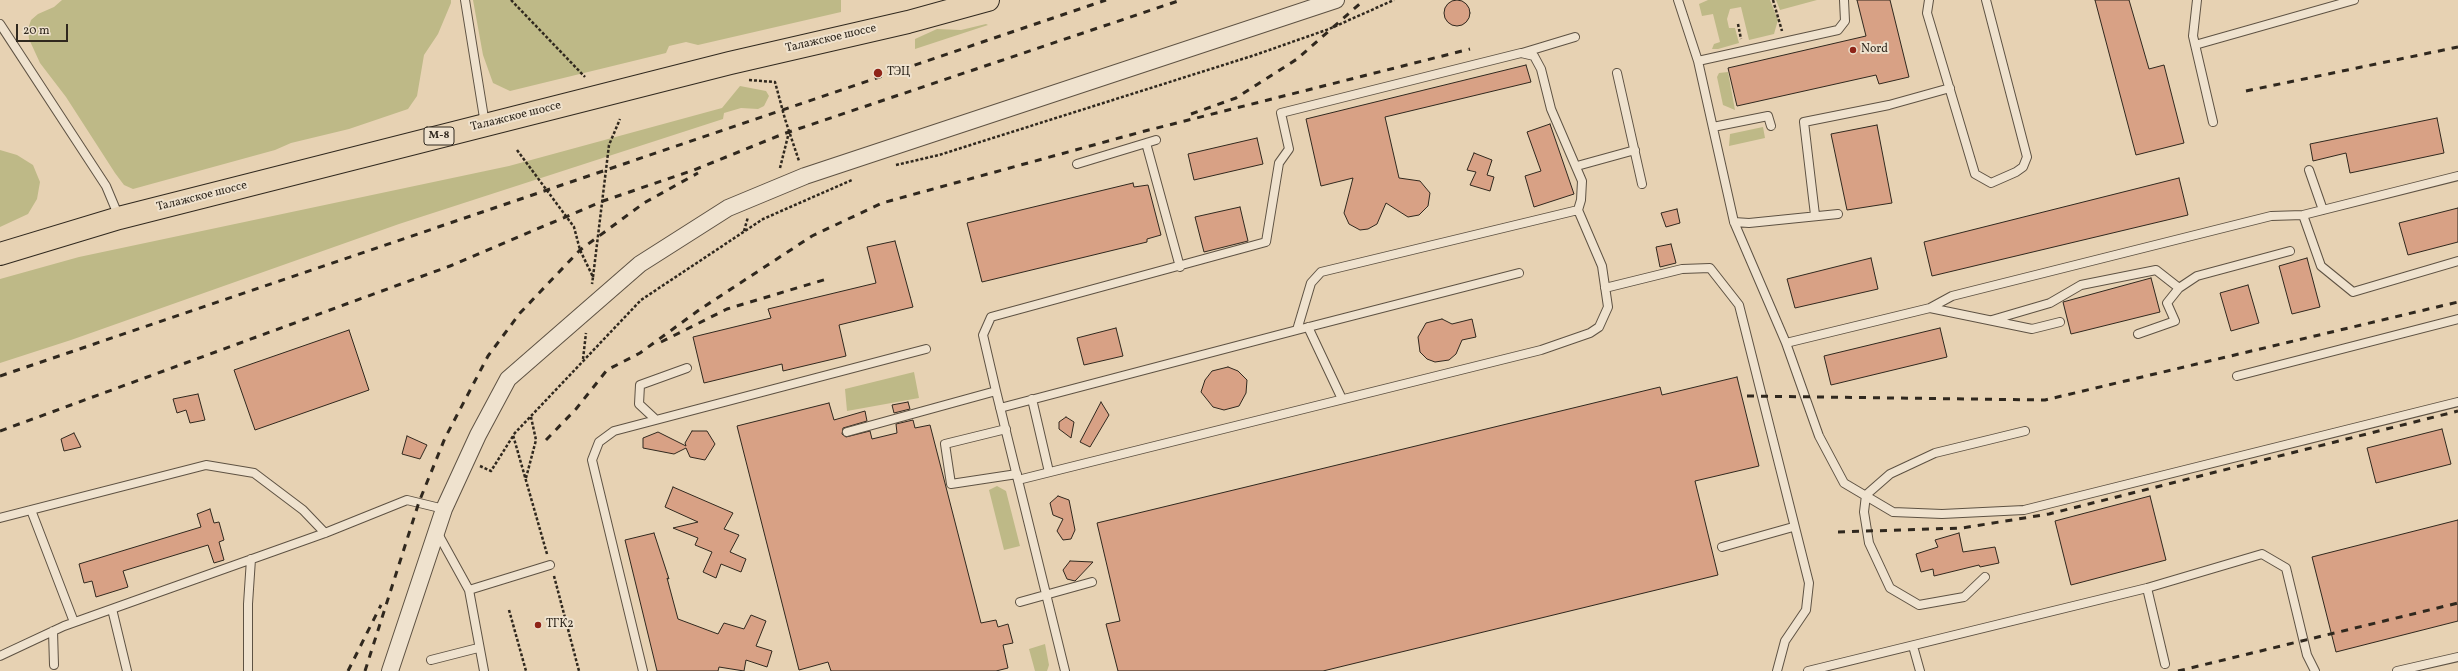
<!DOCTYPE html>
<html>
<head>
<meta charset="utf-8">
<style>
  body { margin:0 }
  #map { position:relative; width:2458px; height:671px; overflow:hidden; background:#e7d2b3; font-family:Vollkorn,serif }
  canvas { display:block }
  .scale { position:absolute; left:16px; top:24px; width:52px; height:18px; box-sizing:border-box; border:2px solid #30281e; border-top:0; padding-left:5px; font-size:12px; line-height:14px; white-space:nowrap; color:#30281e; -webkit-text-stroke:3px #efe2ce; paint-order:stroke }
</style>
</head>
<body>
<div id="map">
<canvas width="2458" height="671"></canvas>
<div class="scale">20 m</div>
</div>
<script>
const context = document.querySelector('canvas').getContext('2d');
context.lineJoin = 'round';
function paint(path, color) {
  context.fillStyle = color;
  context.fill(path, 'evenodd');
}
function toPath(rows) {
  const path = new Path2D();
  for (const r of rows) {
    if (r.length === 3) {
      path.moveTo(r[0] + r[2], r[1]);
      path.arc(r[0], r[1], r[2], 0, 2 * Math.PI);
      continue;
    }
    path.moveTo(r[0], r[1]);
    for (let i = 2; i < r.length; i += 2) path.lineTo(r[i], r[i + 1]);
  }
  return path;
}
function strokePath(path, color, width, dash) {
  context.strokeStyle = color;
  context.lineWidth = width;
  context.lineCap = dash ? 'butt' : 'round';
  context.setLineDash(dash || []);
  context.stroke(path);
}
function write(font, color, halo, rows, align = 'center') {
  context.font = font + ' Vollkorn,serif';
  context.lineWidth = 4;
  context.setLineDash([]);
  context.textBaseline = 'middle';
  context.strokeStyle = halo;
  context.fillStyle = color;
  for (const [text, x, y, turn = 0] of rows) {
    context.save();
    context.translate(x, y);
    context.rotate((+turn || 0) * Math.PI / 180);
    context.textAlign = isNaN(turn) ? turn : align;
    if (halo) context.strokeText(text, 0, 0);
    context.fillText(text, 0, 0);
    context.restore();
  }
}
paint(toPath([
  [62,0,451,0,451,3,438,34,424,55,417,96,408,109,349,129,291,143,275,150,133,189,124,185,115,173,66,97,40,63,29,39,28,29,31,20,38,14,54,7],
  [473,0,841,0,841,12,698,45,686,42,669,46,666,53,510,91,493,83,483,55],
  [1708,0,1770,0,1778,20,1774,34,1749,40,1741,7,1730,9,1727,19,1729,28,1735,28,1739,43,1718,49,1712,49,1714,44,1720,42,1713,14,1702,16,1699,4],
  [1776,0,1817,0,1780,10],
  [986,24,988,25,915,49,915,39,937,29,961,30],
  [1728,72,1735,110,1723,105,1717,77,1719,73],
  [740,86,766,91,769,96,764,106,758,109,741,108,724,113,723,119,399,224,71,340,0,363,0,279,79,257,509,166,722,108],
  [1763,127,1765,138,1729,146,1730,134],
  [0,150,17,155,33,165,40,182,37,199,28,214,0,227],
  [914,372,919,398,847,411,845,389],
  [997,486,1006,491,1020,546,1004,550,989,490],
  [1045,644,1049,665,1047,671,1035,671,1029,649]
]), '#beb987');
const building = toPath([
  [1857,0,1890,0,1909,77,1879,84,1876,75,1737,106,1728,68,1866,36,1857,0],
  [2095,0,2129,0,2149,69,2164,65,2184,143,2136,155,2095,0],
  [1457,13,13],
  [1526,65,1531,82,1385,117,1399,178,1420,181,1430,193,1428,206,1419,215,1408,217,1386,203,1377,224,1368,229,1360,230,1349,224,1344,213,1353,178,1321,186,1306,119,1526,65],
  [2437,118,2444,153,2350,173,2346,153,2313,161,2310,144,2437,118],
  [1550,124,1574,194,1534,207,1525,176,1541,171,1527,132,1550,124],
  [1877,125,1892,203,1847,210,1831,134,1877,125],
  [1257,138,1263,164,1194,180,1188,154,1257,138],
  [1474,153,1492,160,1487,175,1494,177,1490,191,1470,185,1476,172,1467,170,1474,153],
  [2179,178,2188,215,1932,276,1924,242,2179,178],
  [1133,183,1134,187,1148,185,1161,235,1147,239,1147,242,982,282,967,223,1133,183],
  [1240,207,1248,241,1204,252,1195,217,1240,207],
  [2458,208,2458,242,2408,255,2399,223,2458,208],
  [1677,209,1680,223,1666,227,1661,213,1677,209],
  [895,241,913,307,839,325,846,356,783,371,782,364,704,383,693,337,771,318,768,309,876,283,867,247,895,241],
  [1671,244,1676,263,1660,267,1656,247,1671,244],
  [1871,258,1878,289,1795,308,1787,279,1871,258],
  [2307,258,2320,307,2292,314,2279,266,2307,258],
  [2151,278,2160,312,2071,334,2063,302,2151,278],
  [2248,285,2259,323,2231,331,2220,293,2248,285],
  [1442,319,1452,324,1472,319,1476,337,1462,340,1456,354,1449,360,1435,362,1427,359,1420,352,1418,337,1426,323,1442,319],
  [1116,328,1123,356,1084,365,1077,338,1116,328],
  [1940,328,1947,357,1831,385,1824,356,1940,328],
  [349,330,369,390,255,430,234,370,349,330],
  [1228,367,1238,371,1247,380,1246,393,1239,406,1224,410,1213,407,1201,392,1205,380,1212,371,1228,367],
  [1737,377,1759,466,1695,481,1718,575,1323,671,1118,671,1106,624,1120,621,1097,523,1660,387,1662,395,1737,377],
  [198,394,205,420,190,423,186,410,177,413,173,399,198,394],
  [908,402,910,409,894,413,892,405,908,402],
  [1101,402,1109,415,1090,447,1080,442,1101,402],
  [829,403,834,420,865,411,867,421,843,428,842,434,846,437,870,431,872,439,897,433,896,424,913,420,915,428,930,425,981,623,996,620,998,627,1008,624,1013,643,1003,645,1008,668,996,671,831,671,828,662,799,670,737,426,829,403],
  [1066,417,1074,422,1071,438,1059,429,1059,422,1066,417],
  [2442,429,2451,464,2376,483,2367,448,2442,429],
  [692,431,707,431,715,444,705,460,690,457,686,448,674,454,643,448,643,438,658,432,686,446,685,443,692,431],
  [74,433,81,447,64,451,61,439,74,433],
  [407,436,427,445,420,459,402,454,407,436],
  [673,487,733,513,724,529,739,535,730,552,746,559,741,572,721,564,716,578,703,572,712,552,695,545,698,538,673,528,698,522,665,507,673,487],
  [1058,496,1069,500,1075,530,1071,539,1063,540,1057,531,1063,519,1053,515,1050,503,1058,496],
  [2150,496,2166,560,2071,585,2055,521,2150,496],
  [210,509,214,523,219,522,224,540,219,542,224,560,214,563,208,545,123,571,128,587,96,597,92,581,84,583,79,564,201,527,197,514,210,509],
  [2458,520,2458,621,2336,652,2312,557,2458,520],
  [654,533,669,579,667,578,678,619,718,634,724,623,744,629,751,615,766,621,756,646,772,651,767,667,746,660,744,671,719,667,718,671,657,671,625,540,654,533],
  [1959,533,1963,552,1995,547,1999,563,1980,567,1979,565,1934,576,1933,569,1921,572,1916,554,1938,547,1935,540,1959,533],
  [1070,561,1093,562,1075,581,1067,579,1063,570,1070,561]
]);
paint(building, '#d8a185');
strokePath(building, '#30281e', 1);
const lane = toPath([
  [465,0,485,124],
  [1678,0,1698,61,1734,222,1786,343,1819,436,1844,483,1893,512,1942,514,2024,510,2458,402],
  [1929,0,1927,13,1975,174,1991,183,2016,172,2023,167,2027,157,1986,0],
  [2197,0,2193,36,2213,122],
  [0,24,106,186,119,217],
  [2195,45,2354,0],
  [1522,53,1575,37],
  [1698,61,1838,30,1845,21,1844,0],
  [1617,73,1642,184],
  [1713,127,1768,116,1771,126],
  [1146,143,1180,267],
  [1077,164,1156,140],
  [1577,166,1635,150],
  [2309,170,2323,210],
  [1815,215,1804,122,1889,105,1950,88],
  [2303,215,2321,266,2353,292,2458,261],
  [1734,222,1749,223,1838,214],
  [1605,288,1682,269,1710,268,1739,305,1809,583,1806,610,1785,641,1777,671],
  [1930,308,1952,296,2271,216,2303,215,2458,176],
  [1992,320,2050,303,2081,285,2156,270,2179,288],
  [1308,327,1342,399],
  [1297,330,1519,273],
  [2138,334,2175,321,2167,303,2179,288,2197,276,2290,251],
  [1786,343,1930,308,2032,329,2060,322],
  [2237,376,2458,319],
  [1032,399,1049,472],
  [1000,408,1297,330,1311,283,1321,272,1578,210,1581,200,1582,181,1551,109,1541,69,1534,56,1521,53,1281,113,1289,149,1279,163,1266,242,991,317,983,335,996,391,1065,671],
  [654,418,639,404,640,385,687,368],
  [1006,429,945,444,951,484,1017,474],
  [847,432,996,391],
  [1018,480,1541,350,1590,333,1599,327,1608,307,1602,266,1578,210],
  [31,510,74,622],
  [0,518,206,465,254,473,303,510,325,533],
  [437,532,469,590,484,671],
  [1722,547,1793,527],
  [1985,577,1964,597,1919,605,1890,588,1869,543,1864,512,1866,495,1890,474,1935,453,2025,431],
  [2147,588,2165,664],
  [469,590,550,565],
  [1020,602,1092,582],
  [112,609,127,671],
  [53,631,54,665],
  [1913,646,1920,671],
  [0,656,64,626,325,533,407,500,444,509],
  [431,660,478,648],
  [248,671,248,604,251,559],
  [643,671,592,460,599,442,614,431,926,349],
  [1808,671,2147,588,2262,554,2286,568,2307,655,2315,671],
  [2397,671,2458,657]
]);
const street = toPath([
  [390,671,444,509,478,435,508,379,640,264,728,208,805,176,1336,0]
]);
const primary = toPath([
  [0,254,119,218,730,63,908,22,988,0]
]);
strokePath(lane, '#5e5243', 10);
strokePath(street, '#5e5243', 18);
strokePath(primary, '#30281e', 24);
strokePath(toPath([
  [511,0,585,77],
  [1773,0,1782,31],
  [1738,24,1741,39],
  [749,80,775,82,785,119,799,161],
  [517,150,574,227,580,250,593,277,592,284],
  [896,165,939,155,1255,55,1329,29,1394,0],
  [780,168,789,132],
  [744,231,748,217],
  [593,277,609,145,620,119],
  [583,359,586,333],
  [480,466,491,471,513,436],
  [526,478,536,440,531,417],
  [547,554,513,435,641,300,763,219,852,180],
  [554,576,579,671],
  [509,610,526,671]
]), '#30281e', 2.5, [3, 2]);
strokePath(lane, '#efe2ce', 8);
strokePath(street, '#efe2ce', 16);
strokePath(primary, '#e7d2b3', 22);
strokePath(toPath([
  [2246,91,2458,47],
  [1191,114,1236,98,1297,59,1364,0],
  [661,342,727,309,830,278],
  [0,376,1106,0],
  [1747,396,2045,400,2458,302],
  [0,431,450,266,603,201,694,170,783,134,1181,0],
  [546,440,576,409,607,370,640,353,699,310,812,236,882,203,1141,132,1470,49],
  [1838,532,1962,528,2049,514,2458,411],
  [348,671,381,605],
  [365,671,419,502,445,438,488,356,520,313,580,250,644,203,698,173],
  [2178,671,2458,603]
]), '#30281e', 3, [7, 7]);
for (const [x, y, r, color] of [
  [1853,50,4,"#8f2418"],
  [878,73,5,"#8f2418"],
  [538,625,4,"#8f2418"]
]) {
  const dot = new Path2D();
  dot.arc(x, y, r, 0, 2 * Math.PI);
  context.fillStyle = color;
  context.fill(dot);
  strokePath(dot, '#efe2ce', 1.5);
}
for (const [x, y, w] of [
  [439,136,30]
]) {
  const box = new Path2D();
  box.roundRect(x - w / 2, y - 9, w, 18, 3);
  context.fillStyle = '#efe2ce';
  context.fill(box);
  strokePath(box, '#30281e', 1);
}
write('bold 11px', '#30281e', null, [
  ["М-8",439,136]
]);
write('12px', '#30281e', '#efe2ce', [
  ["Талажское шоссе",831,39,-13],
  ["Талажское шоссе",516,117,-14],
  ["Талажское шоссе",202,197,-14]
]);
write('12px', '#30281e', '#efe2ce', [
  ["Nord",1861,50],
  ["ТЭЦ",887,73],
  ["ТГК2",546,625]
], 'left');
</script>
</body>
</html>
